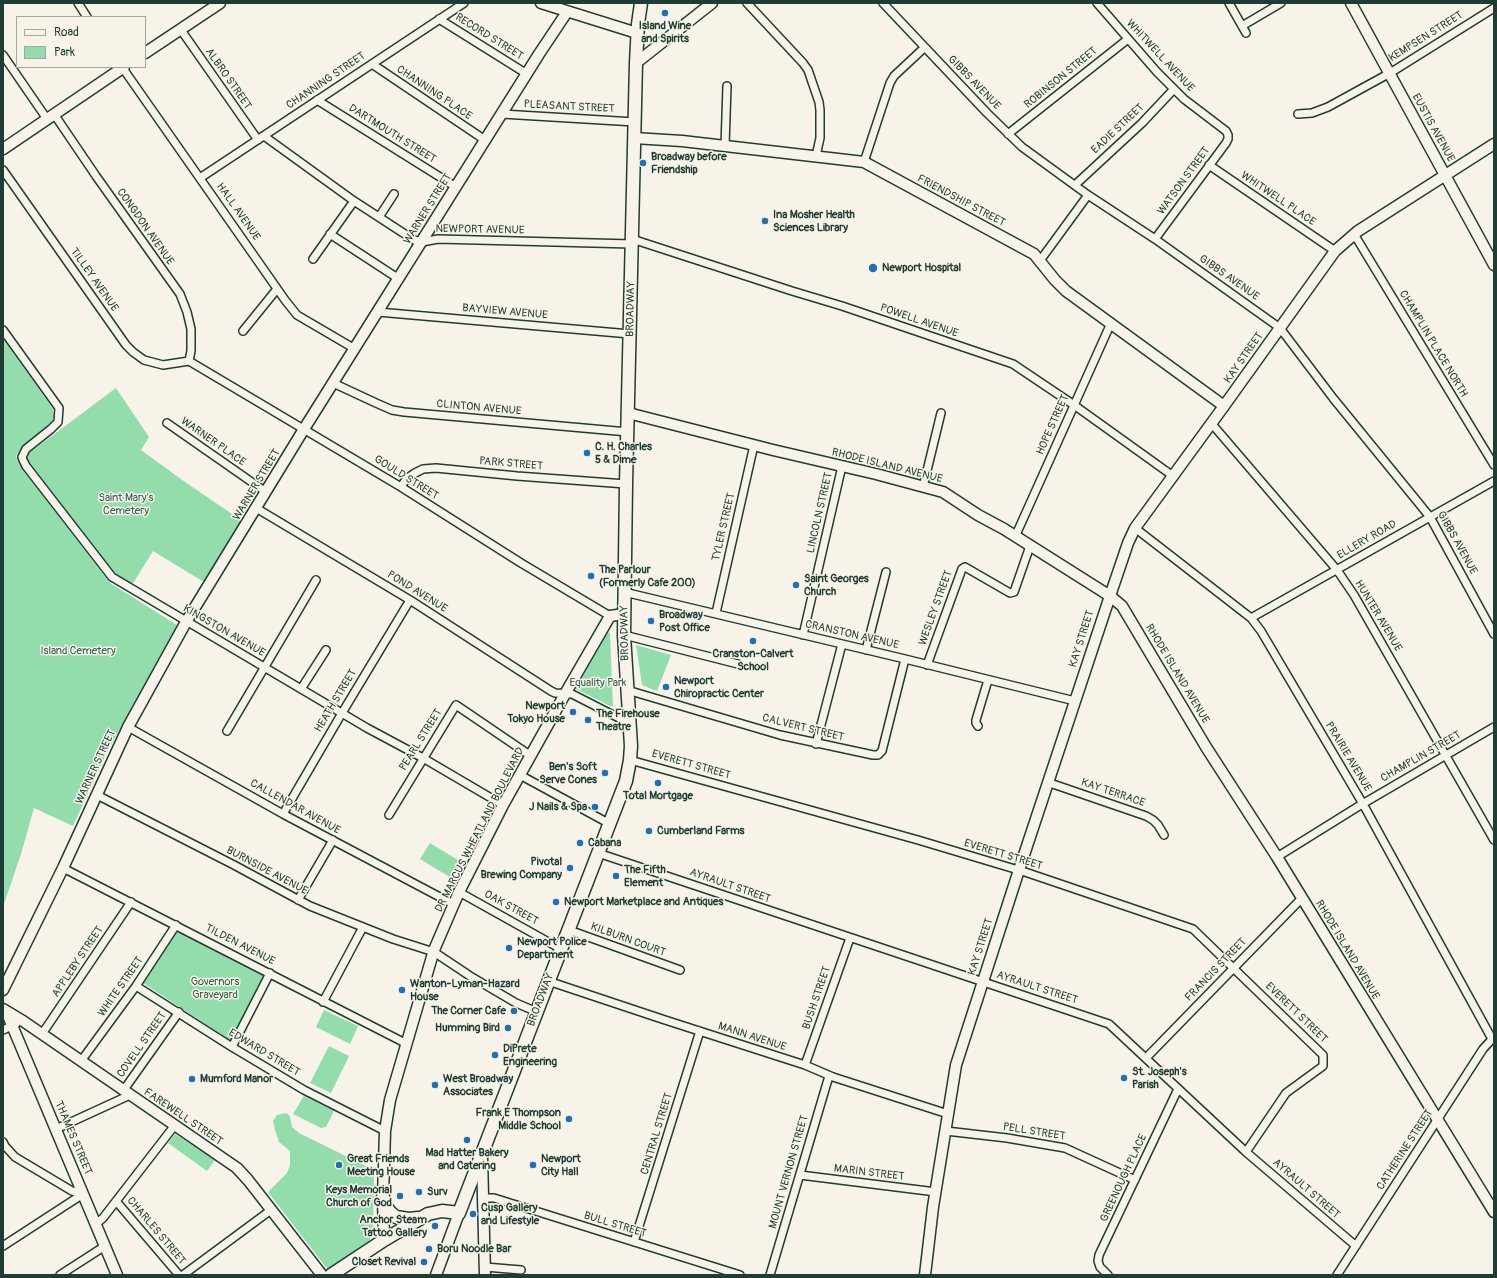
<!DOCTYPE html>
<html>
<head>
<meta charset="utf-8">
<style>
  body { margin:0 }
  #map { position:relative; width:1497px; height:1278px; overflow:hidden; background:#f7f3e8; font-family:Pangolin,sans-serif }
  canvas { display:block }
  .frame { position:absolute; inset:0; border:4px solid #1f3d34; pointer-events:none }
  .legend { position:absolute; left:16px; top:16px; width:130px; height:52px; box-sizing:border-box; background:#f7f3e8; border:1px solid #a1aaa0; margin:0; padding:5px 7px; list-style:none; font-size:12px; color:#1f3d34 }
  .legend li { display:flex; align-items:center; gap:8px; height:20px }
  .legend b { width:20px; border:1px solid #a1aaa0 }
</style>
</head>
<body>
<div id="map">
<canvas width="1497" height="1278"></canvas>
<div class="frame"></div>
<ul class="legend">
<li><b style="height:5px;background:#f7f3e8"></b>Road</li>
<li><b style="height:11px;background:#93dcac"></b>Park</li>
</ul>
</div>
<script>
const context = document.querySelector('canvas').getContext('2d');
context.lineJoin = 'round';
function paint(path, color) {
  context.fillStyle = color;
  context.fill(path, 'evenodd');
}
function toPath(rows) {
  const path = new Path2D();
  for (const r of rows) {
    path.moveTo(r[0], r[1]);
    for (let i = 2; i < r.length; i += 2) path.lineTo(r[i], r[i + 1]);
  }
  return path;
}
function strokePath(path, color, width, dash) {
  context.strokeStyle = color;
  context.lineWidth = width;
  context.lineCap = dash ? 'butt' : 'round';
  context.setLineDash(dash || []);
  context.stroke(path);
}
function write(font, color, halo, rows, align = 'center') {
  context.font = font + ' Pangolin,sans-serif';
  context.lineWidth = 3;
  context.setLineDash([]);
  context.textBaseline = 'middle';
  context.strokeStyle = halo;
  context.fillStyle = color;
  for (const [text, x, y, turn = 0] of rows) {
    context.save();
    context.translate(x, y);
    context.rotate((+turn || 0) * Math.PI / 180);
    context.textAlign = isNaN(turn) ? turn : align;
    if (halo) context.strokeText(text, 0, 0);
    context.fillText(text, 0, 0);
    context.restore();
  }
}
paint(toPath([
  [3,339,53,409,54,417,52,422,21,449,16,456,19,464,110,583,177,625,107,752,73,826,34,808,21,854,3,907],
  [116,388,149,437,141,450,185,482,241,520,204,582,153,551,132,585,114,574,29,464,27,458,29,453],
  [608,632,610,633,613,706,610,706,576,689],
  [636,645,671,655,657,691,642,685],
  [430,843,461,862,453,879,420,859],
  [179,930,266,975,230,1040,143,983],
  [324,1010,358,1026,350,1044,316,1027],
  [329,1046,349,1056,331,1093,310,1083],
  [304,1096,334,1111,326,1127,321,1128,293,1114],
  [286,1113,290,1116,292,1127,299,1133,374,1170,373,1234,369,1241,328,1270,268,1192,287,1173,290,1165,290,1151,279,1142,275,1130,273,1121,277,1115],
  [175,1134,215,1160,207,1171,168,1143]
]), '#93dcac');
const street = toPath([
  [78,3,87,17],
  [747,3,803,63,808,70,819,102,820,110,820,138,816,156],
  [883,3,987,113,1022,147,1088,195,1155,239,1280,328,1333,398,1430,517,1494,634],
  [1097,3,1157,72,1184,99,1226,131,1228,135,1228,139,1226,143,1155,239],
  [1229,3,1246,33],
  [439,19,527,74],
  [1242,26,1281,3],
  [181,30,258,140],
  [3,55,47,119],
  [372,64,485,140],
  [122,67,285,300,297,315,355,349],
  [317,100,456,187],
  [54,114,96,176,180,294,187,312,191,329,191,351,189,361],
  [502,114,635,122],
  [1298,114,1312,113,1328,107,1390,73,1494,8],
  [1008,134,1128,39],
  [264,136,354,201,414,240,422,242,438,239,632,244],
  [725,146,727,86],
  [864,162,890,83,894,76,924,48],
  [1209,165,1335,251],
  [3,170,126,345,133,352,144,360,163,365,189,361],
  [200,178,464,3],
  [1075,185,1142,123,1174,89],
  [379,217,394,194],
  [330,234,399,279],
  [1354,234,1494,465],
  [632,239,792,291,842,306,1013,364,1074,405,1173,476],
  [313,259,354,201],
  [1039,262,1088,195],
  [378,312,630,334],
  [3,330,59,408,58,422,51,429,26,449,22,457,23,460,26,466,112,577,367,728,423,758,503,805],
  [243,331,277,289],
  [189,361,401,487,521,563,610,616],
  [333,383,376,403,392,410,404,412,628,432],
  [167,423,266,492],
  [1212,424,1337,570,1354,595,1494,840],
  [401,487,406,479,415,473,423,469,436,468,517,476,626,484],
  [923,487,941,413],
  [256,508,410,600,551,691,555,693,572,694,619,718,630,722],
  [1135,528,1251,618,1261,631,1363,804,1492,1039],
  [1015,537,1111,323],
  [624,592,905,659,1075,701],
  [716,613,754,445],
  [1251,618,1494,481],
  [624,635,738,664],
  [803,635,842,466],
  [866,650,886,572],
  [927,665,962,569,965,567,1010,593,1014,592,1030,546],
  [301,689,326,650],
  [627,690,780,735,873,755,878,755,882,751,905,659],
  [978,726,976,723,976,720,988,680],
  [128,727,283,814,453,904],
  [227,731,316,580],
  [816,744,842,644],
  [630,760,918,840,1025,872,1193,929,1323,1055,1323,1066,1286,1093,1246,1152],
  [520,775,610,824],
  [1047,782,1146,816,1153,820,1158,825,1164,835],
  [97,795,234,865,310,906,393,939,434,952,470,976,516,1003,537,1012],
  [283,814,342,713,410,600],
  [389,815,456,705,531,756],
  [598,853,1109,1024,1246,1152,1356,1246],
  [1277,857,1359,806,1494,727],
  [63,868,407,1044],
  [459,892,561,949],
  [298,900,333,840],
  [569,930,680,970],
  [548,981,665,1020,805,1065,833,1077,948,1114],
  [136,986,232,1047,304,1090,385,1131],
  [323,1002,363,927],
  [3,1030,16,1024],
  [42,1034,131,902],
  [232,1047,270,973],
  [1146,1058,1302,898],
  [81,1061,136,986,176,925],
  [805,1065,850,938],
  [123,1091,179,1012],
  [56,1129,130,1095],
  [946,1131,1007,1138,1065,1148,1135,1180],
  [3,1142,5,1146,15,1157,72,1191,83,1194],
  [800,1175,936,1192],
  [483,1198,494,1198,740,1275],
  [116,1201,179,1275],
  [96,1224,103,1218,175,1125],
  [634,1242,700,1031],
  [3,1246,83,1194],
  [485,1267,521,1270],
  [60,1275,105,1246],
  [183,1275,271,1210],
  [770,1275,829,1076],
  [1108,1275,1100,1267,1098,1261,1099,1255,1178,1089],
  [1337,1275,1483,1049,1494,1037]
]);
const secondary = toPath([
  [541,3,637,33],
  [1351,3,1494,265],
  [145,53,220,3],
  [636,63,712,3],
  [634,138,682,141,864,162,1034,254,1055,280,1066,291,1224,406],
  [3,149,124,67],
  [628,413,773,450,876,474,943,492,978,515,1004,529,1110,596,1122,606,1206,747,1277,857,1494,1212],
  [3,990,63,868,128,727,186,622,304,429,539,54,567,12],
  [3,1009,23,1021,237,1168,248,1180,322,1275],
  [6,1011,117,1275],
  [482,1157,485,1275],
  [384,1240,383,1197,385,1131,390,1100,434,950,459,892,503,805,565,694,610,616,624,614],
  [436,1275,459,1213],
  [925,1275,933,1207,956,1065,1019,870,1110,596,1128,543,1135,528,1224,406,1335,251,1358,231,1494,144]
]);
const primary = toPath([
  [383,1197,386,1207,391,1213,396,1217,409,1219,418,1218],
  [331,1275,384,1240,428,1214,442,1211,459,1213,626,781,630,760,631,746,624,635,626,484,636,63,638,24,641,3]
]);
strokePath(street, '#1f3d34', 10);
strokePath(secondary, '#1f3d34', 13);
strokePath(primary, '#1f3d34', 15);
strokePath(street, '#f7f3e8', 7);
strokePath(secondary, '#f7f3e8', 10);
strokePath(primary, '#f7f3e8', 12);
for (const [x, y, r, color] of [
  [665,13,4,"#1f6fb2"],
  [643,163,4,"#1f6fb2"],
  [765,221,4,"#1f6fb2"],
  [873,268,5,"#1f6fb2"],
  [587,453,4,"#1f6fb2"],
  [591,576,4,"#1f6fb2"],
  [796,585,4,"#1f6fb2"],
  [651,621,4,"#1f6fb2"],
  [753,641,4,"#1f6fb2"],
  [666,687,4,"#1f6fb2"],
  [573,712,4,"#1f6fb2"],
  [588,720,4,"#1f6fb2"],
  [605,773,4,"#1f6fb2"],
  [658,783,4,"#1f6fb2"],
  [595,807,4,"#1f6fb2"],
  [649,831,4,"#1f6fb2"],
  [580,843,4,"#1f6fb2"],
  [570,868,4,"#1f6fb2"],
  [616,876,4,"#1f6fb2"],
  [556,902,4,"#1f6fb2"],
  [509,948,4,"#1f6fb2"],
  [402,990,4,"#1f6fb2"],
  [514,1011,4,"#1f6fb2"],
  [508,1028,4,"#1f6fb2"],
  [495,1055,4,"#1f6fb2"],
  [1124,1078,4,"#1f6fb2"],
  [192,1079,4,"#1f6fb2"],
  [435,1085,4,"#1f6fb2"],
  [569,1119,4,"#1f6fb2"],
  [467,1140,4,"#1f6fb2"],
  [339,1165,4,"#1f6fb2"],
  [533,1165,4,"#1f6fb2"],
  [419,1192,4,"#1f6fb2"],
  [400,1196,4,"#1f6fb2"],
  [473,1214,4,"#1f6fb2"],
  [435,1226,4,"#1f6fb2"],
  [429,1249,4,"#1f6fb2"],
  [424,1262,4,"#1f6fb2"]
]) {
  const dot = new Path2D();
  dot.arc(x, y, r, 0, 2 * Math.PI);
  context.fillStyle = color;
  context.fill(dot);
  strokePath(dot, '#f7f3e8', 1.5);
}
write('bold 11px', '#1f3d34', '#f7f3e8', [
  ["Island Wine",665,26,"center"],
  ["and Spirits",665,39,"center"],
  ["Broadway before",651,157],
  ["Friendship",651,170],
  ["Ina Mosher Health",773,215],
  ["Sciences Library",773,228],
  ["Newport Hospital",882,268],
  ["C. H. Charles",595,447],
  ["5 & Dime",595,460],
  ["The Parlour",599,570],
  ["(Formerly Cafe 200)",599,583],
  ["Saint Georges",804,579],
  ["Church",804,592],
  ["Broadway",659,615],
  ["Post Office",659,628],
  ["Cranston-Calvert",753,654,"center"],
  ["School",753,667,"center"],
  ["Newport",674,681],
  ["Chiropractic Center",674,694],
  ["Newport",565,706,"right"],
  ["Tokyo House",565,719,"right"],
  ["The Firehouse",596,714],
  ["Theatre",596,727],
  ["Ben's Soft",597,767,"right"],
  ["Serve Cones",597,780,"right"],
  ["Total Mortgage",658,796,"center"],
  ["J Nails & Spa",587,807,"right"],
  ["Cumberland Farms",657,831],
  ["Cabana",588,843],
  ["Pivotal",562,862,"right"],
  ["Brewing Company",562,875,"right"],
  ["The Fifth",624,870],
  ["Element",624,883],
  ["Newport Marketplace and Antiques",564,902],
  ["Newport Police",517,942],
  ["Department",517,955],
  ["Wanton-Lyman-Hazard",410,984],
  ["House",410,997],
  ["The Corner Cafe",506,1011,"right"],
  ["Humming Bird",500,1028,"right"],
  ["DiPrete",503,1049],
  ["Engineering",503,1062],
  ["St. Joseph's",1132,1072],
  ["Parish",1132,1085],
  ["Mumford Manor",200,1079],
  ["West Broadway",443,1079],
  ["Associates",443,1092],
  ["Frank E Thompson",561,1113,"right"],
  ["Middle School",561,1126,"right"],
  ["Mad Hatter Bakery",467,1153,"center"],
  ["and Catering",467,1166,"center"],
  ["Great Friends",347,1159],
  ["Meeting House",347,1172],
  ["Newport",541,1159],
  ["City Hall",541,1172],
  ["Keys Memorial",392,1190,"right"],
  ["Church of God",392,1203,"right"],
  ["Surv",427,1192],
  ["Cusp Gallery",481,1208],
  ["and Lifestyle",481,1221],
  ["Anchor Steam",427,1220,"right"],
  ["Tattoo Gallery",427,1233,"right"],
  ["Boru Noodle Bar",437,1249],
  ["Closet Revival",416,1262,"right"]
], 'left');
write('11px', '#1f3d34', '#f7f3e8', [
  ["RECORD STREET",489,37,32],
  ["KEMPSEN STREET",1426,37,-32],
  ["WHITWELL AVENUE",1160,56,47],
  ["ROBINSON STREET",1061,78,-39],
  ["ALBRO STREET",228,79,55],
  ["CHANNING STREET",326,81,-34],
  ["GIBBS AVENUE",974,83,46],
  ["CHANNING PLACE",434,93,34],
  ["PLEASANT STREET",569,107,3],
  ["EUSTIS AVENUE",1433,128,61],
  ["EADIE STREET",1118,129,-43],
  ["DARTMOUTH STREET",392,134,32],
  ["WATSON STREET",1184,181,-54],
  ["WHITWELL PLACE",1278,199,34],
  ["FRIENDSHIP STREET",961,201,28],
  ["WARNER STREET",428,209,-58],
  ["HALL AVENUE",238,212,55],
  ["CONGDON AVENUE",145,227,55],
  ["NEWPORT AVENUE",480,230,1],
  ["GIBBS AVENUE",1229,278,35],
  ["TILLEY AVENUE",94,280,55],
  ["BROADWAY",631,309,-89],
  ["BAYVIEW AVENUE",505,312,5],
  ["POWELL AVENUE",919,321,19],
  ["CHAMPLIN PLACE NORTH",1433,344,59],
  ["KAY STREET",1244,358,-55],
  ["CLINTON AVENUE",479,408,5],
  ["HOPE STREET",1053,425,-66],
  ["WARNER PLACE",213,442,35],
  ["PARK STREET",511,464,5],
  ["RHODE ISLAND AVENUE",887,466,14],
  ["GOULD STREET",406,478,32],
  ["WARNER STREET",257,485,-59],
  ["LINCOLN STREET",820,513,-77],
  ["TYLER STREET",724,527,-77],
  ["ELLERY ROAD",1367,540,-30],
  ["GIBBS AVENUE",1457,543,61],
  ["POND AVENUE",417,592,32],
  ["WESLEY STREET",936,608,-70],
  ["HUNTER AVENUE",1378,616,59],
  ["KINGSTON AVENUE",224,631,30],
  ["BROADWAY",625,633,-91],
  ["CRANSTON AVENUE",852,635,13],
  ["KAY STREET",1082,639,-72],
  ["RHODE ISLAND AVENUE",1177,674,59],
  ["HEATH STREET",336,701,-59],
  ["CALVERT STREET",803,728,14],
  ["PEARL STREET",421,740,-58],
  ["PRAIRIE AVENUE",1348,757,59],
  ["CHAMPLIN STREET",1421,757,-30],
  ["EVERETT STREET",691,765,16],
  ["WARNER STREET",96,767,-65],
  ["KAY TERRACE",1113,793,19],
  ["CALLENDAR AVENUE",295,807,29],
  ["DR MARCUS WHEATLAND BOULEVARD",480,830,-63],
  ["EVERETT STREET",1003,855,17],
  ["BURNSIDE AVENUE",267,871,28],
  ["AYRAULT STREET",730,886,19],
  ["OAK STREET",511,908,29],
  ["KILBURN COURT",628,940,20],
  ["TILDEN AVENUE",240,945,27],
  ["KAY STREET",981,947,-72],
  ["RHODE ISLAND AVENUE",1347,950,59],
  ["APPLEBY STREET",78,962,-56],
  ["FRANCIS STREET",1216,970,-46],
  ["WHITE STREET",121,987,-55],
  ["AYRAULT STREET",1037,988,18],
  ["BUSH STREET",817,998,-71],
  ["BROADWAY",541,1000,-69],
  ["EVERETT STREET",1296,1013,44],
  ["MANN AVENUE",752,1037,18],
  ["COVELL STREET",142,1045,-55],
  ["EDWARD STREET",264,1053,31],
  ["FAREWELL STREET",183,1117,34],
  ["PELL STREET",1034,1132,9],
  ["CENTRAL STREET",657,1134,-73],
  ["THAMES STREET",73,1138,67],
  ["CATHERINE STREET",1405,1150,-57],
  ["MOUNT VERNON STREET",789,1172,-74],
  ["MARIN STREET",869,1173,7],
  ["GREENOUGH PLACE",1124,1178,-65],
  ["AYRAULT STREET",1306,1189,41],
  ["BULL STREET",615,1225,17],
  ["CHARLES STREET",156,1231,50]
]);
write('11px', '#365d4c', '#f7f3e8', [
  ["Saint Mary's",126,498],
  ["Cemetery",126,511],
  ["Island Cemetery",78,651],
  ["Equality Park",598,683],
  ["Governors",215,982],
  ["Graveyard",215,995]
]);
</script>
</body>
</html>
